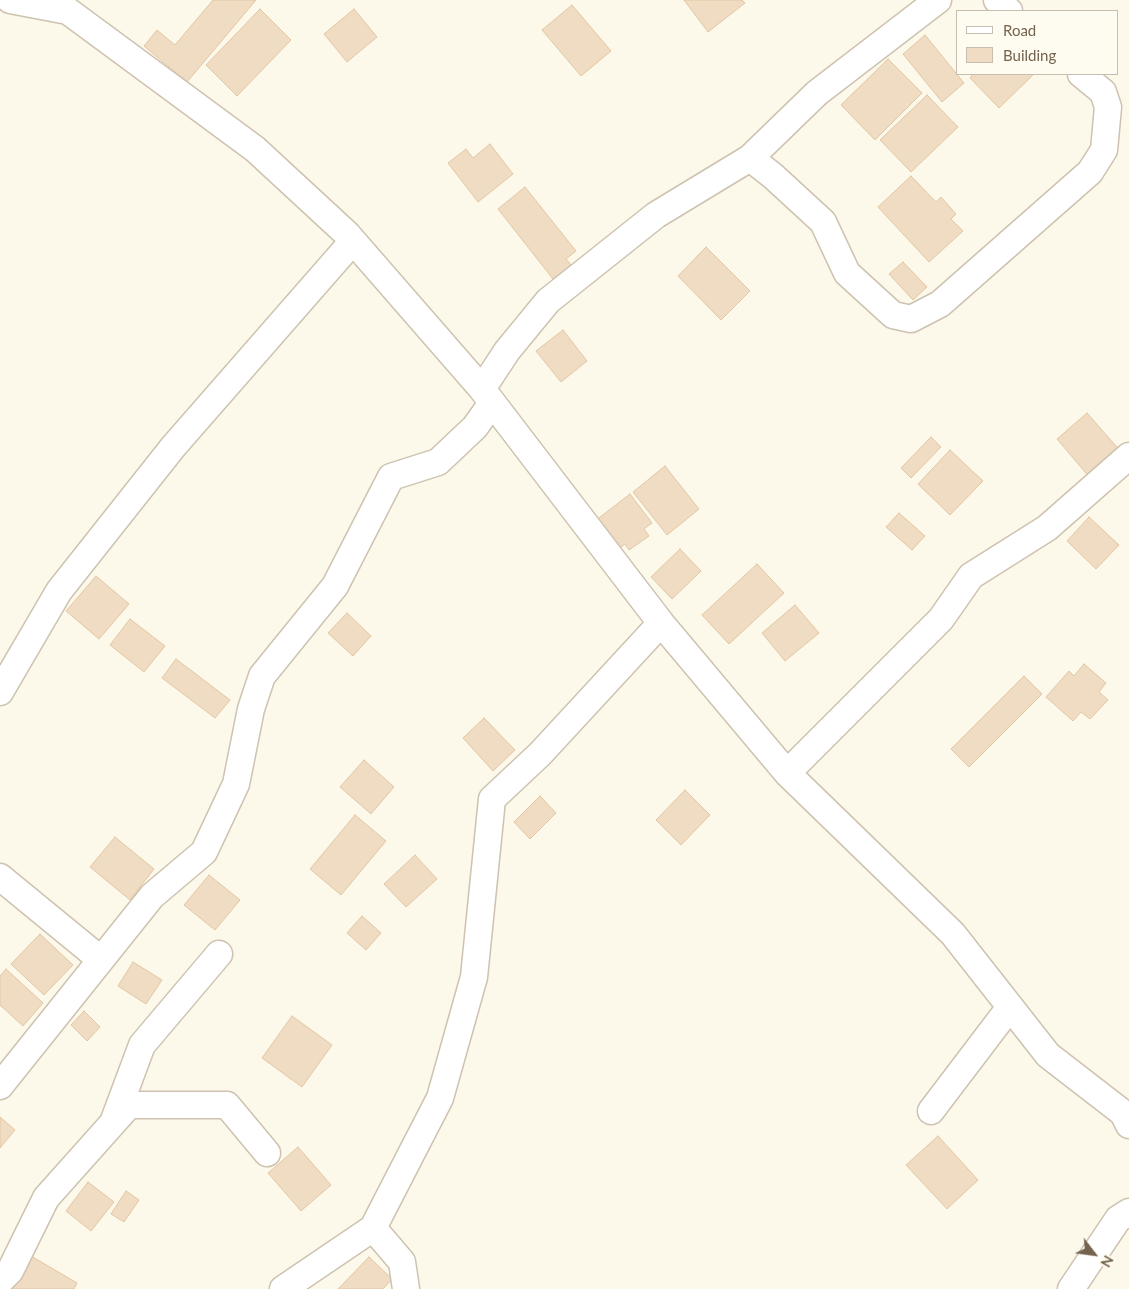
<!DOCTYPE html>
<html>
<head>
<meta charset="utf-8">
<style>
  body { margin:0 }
  #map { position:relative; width:1129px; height:1289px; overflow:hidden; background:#fcf8ea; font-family:Lato,sans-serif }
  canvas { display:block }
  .legend { position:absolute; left:956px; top:10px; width:162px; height:65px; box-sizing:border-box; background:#fefbf0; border:1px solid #c8beaf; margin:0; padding:6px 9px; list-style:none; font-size:15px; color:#76634e }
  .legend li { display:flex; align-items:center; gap:10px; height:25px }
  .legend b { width:25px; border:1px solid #c8beaf }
  .north { position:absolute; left:1069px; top:1229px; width:50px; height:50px; -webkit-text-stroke:4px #fefbf0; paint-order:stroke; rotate:120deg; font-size:14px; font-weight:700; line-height:20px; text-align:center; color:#76634e }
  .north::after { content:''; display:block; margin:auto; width:18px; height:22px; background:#76634e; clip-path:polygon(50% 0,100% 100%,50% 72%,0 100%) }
</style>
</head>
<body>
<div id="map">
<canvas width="1129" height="1289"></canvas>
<ul class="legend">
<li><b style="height:6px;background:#fff"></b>Road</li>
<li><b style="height:14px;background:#f0dcc2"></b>Building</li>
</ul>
<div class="north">N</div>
</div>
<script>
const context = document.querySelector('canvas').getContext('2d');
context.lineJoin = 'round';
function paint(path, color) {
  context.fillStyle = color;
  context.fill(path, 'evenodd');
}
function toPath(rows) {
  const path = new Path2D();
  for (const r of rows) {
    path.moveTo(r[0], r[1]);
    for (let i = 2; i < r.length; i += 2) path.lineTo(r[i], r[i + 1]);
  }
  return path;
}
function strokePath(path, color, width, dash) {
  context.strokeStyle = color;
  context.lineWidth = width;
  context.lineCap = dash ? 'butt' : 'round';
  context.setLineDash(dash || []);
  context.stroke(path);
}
const building = toPath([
  [213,0,256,0,187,82,144,46,157,30,175,45,213,0],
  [684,0,742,0,745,3,708,32,684,0],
  [572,5,611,51,581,76,542,30,572,5],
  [260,9,291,40,237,96,206,65,260,9],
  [354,9,377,37,347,62,324,34,354,9],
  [925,35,964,83,942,102,903,54,925,35],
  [888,59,922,93,875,140,841,105,888,59],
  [973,74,1031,74,1033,75,999,108,970,78,973,74],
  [927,95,958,127,911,172,880,140,927,95],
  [490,144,513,174,478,202,448,163,466,149,473,158,490,144],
  [911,176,936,202,941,197,956,214,951,219,963,231,929,262,878,207,911,176],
  [525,187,576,251,566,259,571,265,553,279,498,209,525,187],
  [706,247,750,291,721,320,678,276,706,247],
  [903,262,927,287,913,300,889,274,903,262],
  [563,330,587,361,561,382,536,351,563,330],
  [1087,413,1122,453,1091,479,1057,439,1087,413],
  [931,437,941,447,911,478,901,468,931,437],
  [950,450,983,481,950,515,918,484,950,450],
  [665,466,699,509,667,535,633,492,665,466],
  [630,494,652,523,644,529,649,536,629,550,625,544,617,550,595,521,630,494],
  [899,513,925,536,912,550,886,527,899,513],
  [1089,517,1119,545,1096,569,1067,541,1089,517],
  [680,549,701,571,672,599,651,577,680,549],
  [757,564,784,593,729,644,702,615,757,564],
  [96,576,129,604,99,639,66,611,96,576],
  [795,605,819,633,785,661,762,633,795,605],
  [347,613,371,636,353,656,328,633,347,613],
  [130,619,165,646,144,672,110,645,130,619],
  [176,659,230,700,215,718,162,678,176,659],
  [1084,664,1106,683,1099,692,1108,700,1090,719,1081,712,1073,721,1046,697,1069,671,1074,676,1084,664],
  [1024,676,1042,694,969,767,951,749,1024,676],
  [484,718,515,750,493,771,463,738,484,718],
  [364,760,394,787,371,814,340,787,364,760],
  [685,790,710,815,681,845,656,820,685,790],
  [540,796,556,813,530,839,514,822,540,796],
  [355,815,386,841,341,895,310,869,355,815],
  [115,837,154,869,130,900,90,867,115,837],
  [415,855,437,879,406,907,384,884,415,855],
  [209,875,240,900,215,930,184,905,209,875],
  [362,916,381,933,366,950,347,933,362,916],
  [40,934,73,965,44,995,11,964,40,934],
  [133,962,162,980,146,1004,118,986,133,962],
  [6,969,43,1003,23,1026,0,1005,0,976,6,969],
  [84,1011,100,1027,87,1041,71,1025,84,1011],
  [292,1016,332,1045,302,1087,262,1058,292,1016],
  [0,1117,15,1130,0,1148,0,1117],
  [938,1136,978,1180,947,1209,906,1165,938,1136],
  [298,1147,331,1185,301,1211,268,1173,298,1147],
  [88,1182,114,1202,91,1231,66,1211,88,1182],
  [126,1191,139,1200,124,1222,111,1214,126,1191],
  [31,1256,77,1283,74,1289,11,1289,31,1256],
  [369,1257,392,1279,383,1289,338,1289,369,1257]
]);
paint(building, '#f0dcc2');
strokePath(building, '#e2c6a3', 1);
const minor = toPath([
  [10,0,68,11,255,149,347,234,482,389,661,623,787,773,953,934,1048,1055,1123,1113,1129,1125],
  [997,0,1009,11],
  [750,158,773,176,823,222,847,273,893,315,911,319,940,304,1090,172,1104,150,1108,107,1103,92,1081,74],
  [482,389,507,351,548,301,656,215,750,158,817,93,938,0],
  [0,692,59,591,173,447,353,241],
  [787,773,941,619,971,576,1047,528,1129,456],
  [0,877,100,959],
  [0,1086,152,896,204,852,236,784,251,709,262,676,335,586,391,477,438,462,475,427,492,403],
  [931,1111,1010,1007],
  [114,1120,142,1045,219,954],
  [373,1228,402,1262,406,1289],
  [0,1281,10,1271,46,1198,129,1105,227,1105,267,1153],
  [283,1289,373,1228,440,1098,474,977,492,799,540,754,661,623],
  [1071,1289,1118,1219,1129,1212]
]);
strokePath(minor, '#cec2b0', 29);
strokePath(minor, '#fff', 26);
</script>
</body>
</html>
